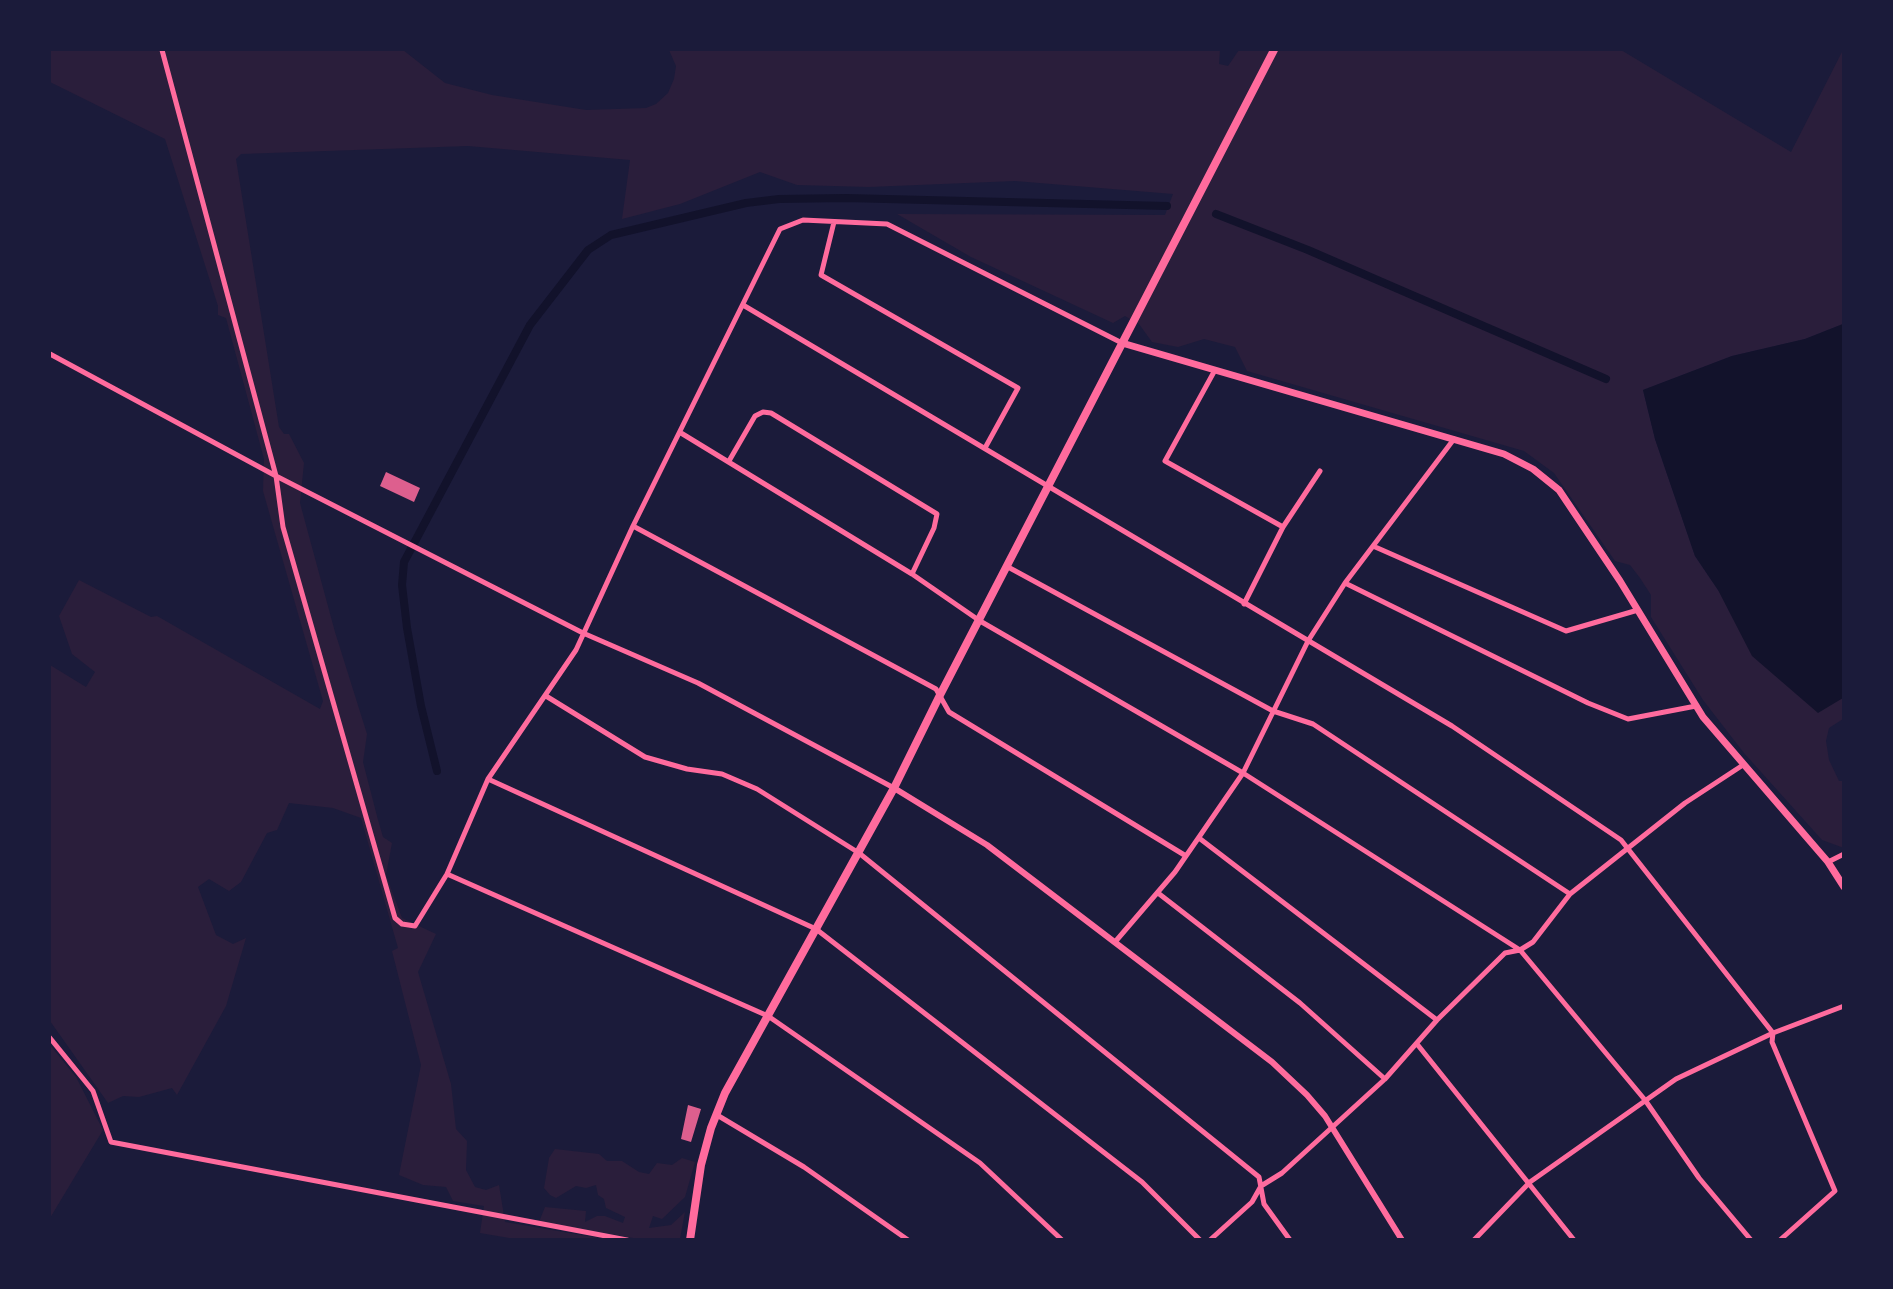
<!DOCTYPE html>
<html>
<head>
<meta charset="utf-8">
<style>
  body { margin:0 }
  #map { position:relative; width:1893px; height:1289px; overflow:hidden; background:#1b1b3a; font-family:"Alegreya Sans",sans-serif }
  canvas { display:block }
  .frame { position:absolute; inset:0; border:51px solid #1b1b3a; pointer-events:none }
</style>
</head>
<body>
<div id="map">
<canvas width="1893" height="1289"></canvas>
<div class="frame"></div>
</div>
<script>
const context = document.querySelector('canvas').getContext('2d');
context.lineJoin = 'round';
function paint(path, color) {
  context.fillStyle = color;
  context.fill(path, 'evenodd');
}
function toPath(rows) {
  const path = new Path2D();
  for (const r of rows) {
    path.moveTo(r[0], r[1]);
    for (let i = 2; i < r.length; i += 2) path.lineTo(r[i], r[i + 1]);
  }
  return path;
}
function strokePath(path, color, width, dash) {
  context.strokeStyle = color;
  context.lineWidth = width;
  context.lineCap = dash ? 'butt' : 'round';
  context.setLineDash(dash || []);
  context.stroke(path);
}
paint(toPath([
  [50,50,403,50,445,83,492,95,586,110,646,108,656,104,668,93,674,79,676,66,669,50,1220,50,1219,64,1228,66,1239,50,1621,50,1791,152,1843,50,1843,324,1805,339,1732,356,1643,390,1655,439,1695,556,1718,590,1831,703,1843,698,1843,719,1829,728,1826,741,1829,760,1839,781,1843,781,1844,848,1822,840,1744,753,1703,700,1651,617,1651,595,1640,578,1630,565,1615,561,1554,473,1524,451,1247,371,1235,347,1204,339,1178,347,1152,342,1139,324,1125,316,1113,323,971,257,897,214,1165,215,1173,194,1015,181,869,187,797,185,760,172,680,204,622,219,630,160,468,146,241,154,236,159,279,427,284,434,289,434,304,463,300,503,335,632,367,734,363,762,378,820,383,837,392,843,386,875,402,918,436,934,418,972,451,1084,456,1129,467,1141,466,1170,475,1187,486,1190,499,1185,505,1222,605,1239,515,1239,480,1233,484,1206,453,1201,446,1187,423,1185,399,1175,421,1065,392,951,398,948,361,818,333,808,289,803,277,830,267,833,241,882,229,891,209,879,198,887,216,935,233,944,246,938,226,1006,177,1095,172,1088,139,1097,123,1096,108,1103,50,1021,50,665,86,687,95,672,72,654,59,616,79,580,151,617,157,616,320,709,323,701,263,491,264,459,226,318,218,315,218,306,165,139,50,82],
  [50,1045,76,1077,103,1130,50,1218],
  [555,1149,599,1154,607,1161,622,1161,639,1172,649,1174,657,1163,672,1165,682,1158,695,1162,685,1197,662,1219,653,1216,649,1228,671,1225,685,1212,680,1239,639,1239,539,1222,545,1207,586,1211,585,1222,597,1216,605,1216,623,1223,625,1217,606,1208,604,1199,598,1195,596,1185,586,1188,576,1186,556,1198,550,1195,544,1188,549,1158]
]), '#2a1e3b');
paint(toPath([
  [1843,324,1843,698,1818,713,1752,656,1718,590,1695,556,1655,439,1643,390,1732,356,1805,339]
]), '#12122b');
strokePath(toPath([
  [1216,214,1308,250,1606,379],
  [437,771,421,706,407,628,402,585,404,562,530,325,588,250,611,235,746,203,779,199,846,198,1167,206]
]), '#12122b', 8);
paint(toPath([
  [386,472,420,488,414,502,380,486],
  [688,1105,701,1109,691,1142,681,1139]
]), '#dd5f8e');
strokePath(toPath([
  [162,50,276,476,283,527,395,918,402,924,415,926,447,874,488,779,576,650,633,526,780,229,803,220,887,224,1122,343],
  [834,222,821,275,1018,388,985,448],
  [743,305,1452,726,1621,840,1773,1033,1772,1042,1835,1191,1780,1240],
  [50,354,276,476,583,633,698,683,894,788],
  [1215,370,1165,461,1283,527,1244,604],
  [681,433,912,574,980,621,1243,773,1520,950,1645,1100,1699,1178,1751,1240],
  [729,461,755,416,763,412,771,413,937,514,934,528,912,574],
  [633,526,936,689,949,712,1186,856],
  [1283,527,1320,471],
  [1373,546,1566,631,1638,610],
  [1008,567,1273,711,1313,724,1570,894],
  [1345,583,1588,703,1628,719,1696,706],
  [546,696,645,757,687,769,722,774,757,789,859,853,1259,1177,1264,1204,1290,1240],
  [488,779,816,929,1142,1182,1200,1240],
  [1199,838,1437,1020],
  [1828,862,1844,854],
  [447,874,768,1016,980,1163,1062,1240],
  [1158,893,1300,1003,1385,1079],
  [1115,942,1175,872,1243,773,1308,641,1345,583,1454,439],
  [50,1038,93,1091,111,1142,627,1240],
  [1417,1044,1574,1240],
  [717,1115,804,1167,908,1240],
  [1210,1240,1252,1202,1261,1186,1282,1173,1385,1079,1437,1020,1505,953,1520,950,1533,942,1570,894,1685,803,1743,765],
  [1474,1240,1530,1182,1676,1079,1773,1033,1844,1006]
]), '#ff6b9d', 5);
strokePath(toPath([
  [894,788,987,845,1272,1062,1307,1095,1325,1116,1402,1240]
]), '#ff6b9d', 6);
strokePath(toPath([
  [1122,343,1504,454,1533,469,1559,490,1620,581,1703,717,1828,862,1844,887]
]), '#ff6b9d', 7);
strokePath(toPath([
  [690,1240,701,1165,711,1128,725,1093,894,788,940,695,1274,50]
]), '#ff6b9d', 8);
</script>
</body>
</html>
